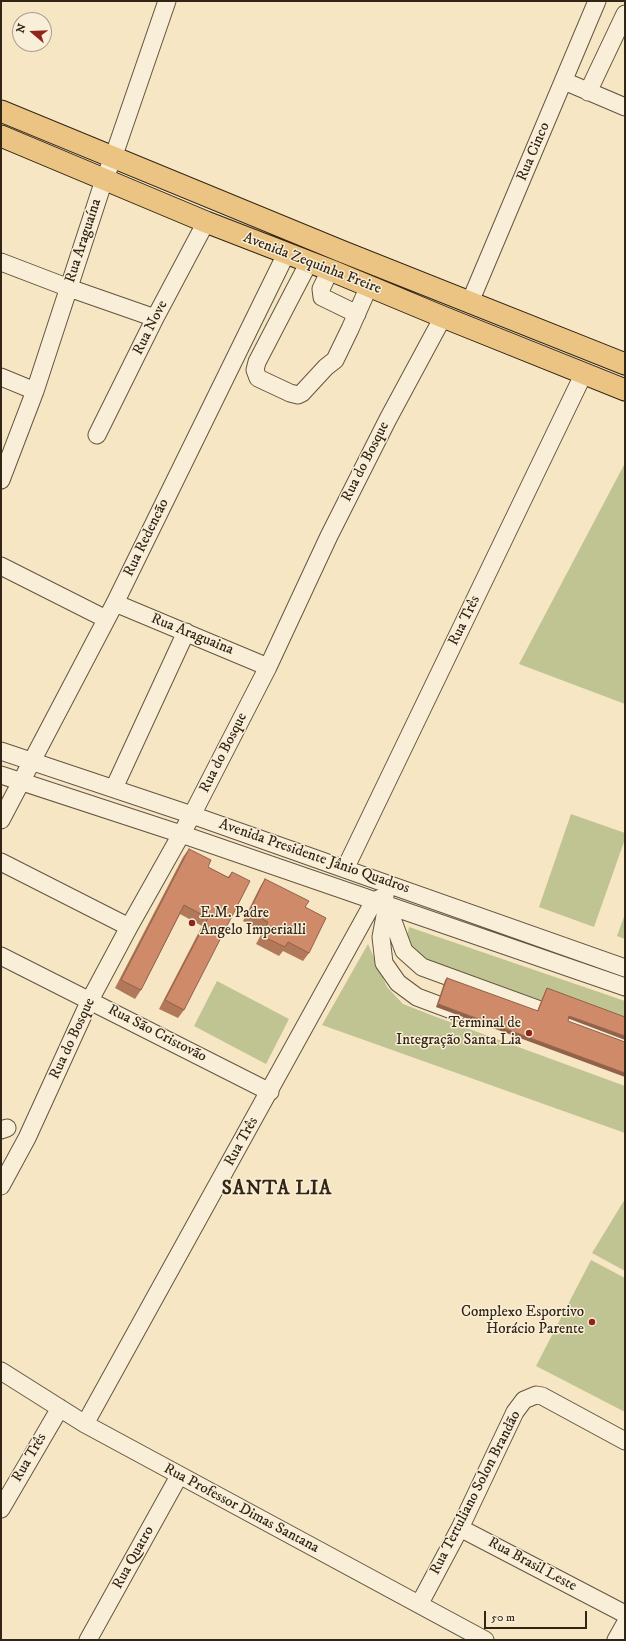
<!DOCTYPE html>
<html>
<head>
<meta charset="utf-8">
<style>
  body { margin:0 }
  #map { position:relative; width:626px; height:1641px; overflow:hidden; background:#f6e6c3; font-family:"IM FELL DW Pica",serif }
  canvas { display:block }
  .frame { position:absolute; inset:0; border:2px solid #322515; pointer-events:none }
  .north { position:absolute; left:12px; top:12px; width:40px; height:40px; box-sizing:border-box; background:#f9efd8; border:1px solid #a99e8a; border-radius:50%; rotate:289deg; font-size:11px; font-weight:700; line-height:16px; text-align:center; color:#322515 }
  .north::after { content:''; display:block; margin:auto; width:14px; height:18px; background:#8f2418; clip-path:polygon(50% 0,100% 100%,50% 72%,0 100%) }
  .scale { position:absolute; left:484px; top:1611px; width:103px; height:18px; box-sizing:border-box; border:2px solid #322515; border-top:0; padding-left:5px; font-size:12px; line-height:14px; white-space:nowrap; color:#322515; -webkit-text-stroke:3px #f9efd8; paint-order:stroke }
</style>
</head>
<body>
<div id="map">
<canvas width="626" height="1641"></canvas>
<div class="frame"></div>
<div class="north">N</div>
<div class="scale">50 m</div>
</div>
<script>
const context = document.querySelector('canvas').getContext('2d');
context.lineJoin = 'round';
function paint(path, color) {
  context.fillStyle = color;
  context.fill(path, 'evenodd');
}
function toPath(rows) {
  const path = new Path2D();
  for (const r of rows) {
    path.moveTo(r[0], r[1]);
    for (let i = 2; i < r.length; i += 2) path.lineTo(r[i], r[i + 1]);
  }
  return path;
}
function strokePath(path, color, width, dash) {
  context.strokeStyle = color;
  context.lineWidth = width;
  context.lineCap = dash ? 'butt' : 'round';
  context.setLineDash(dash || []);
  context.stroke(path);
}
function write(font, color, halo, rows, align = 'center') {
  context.font = font + ' "IM FELL DW Pica",serif';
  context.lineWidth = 3;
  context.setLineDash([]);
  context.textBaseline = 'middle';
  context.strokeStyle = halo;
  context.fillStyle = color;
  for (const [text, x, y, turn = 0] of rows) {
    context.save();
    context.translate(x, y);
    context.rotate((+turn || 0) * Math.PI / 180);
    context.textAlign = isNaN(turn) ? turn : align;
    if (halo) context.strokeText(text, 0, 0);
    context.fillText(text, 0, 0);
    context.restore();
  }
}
paint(toPath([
  [625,463,625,704,519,664],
  [571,814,625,833,625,839,594,927,539,907],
  [625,914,625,939,617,936],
  [409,927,625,1001,625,1020,545,991,541,1002,427,963,414,951,407,938],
  [368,944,387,987,403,1004,431,1015,625,1086,625,1133,322,1025],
  [217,981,289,1019,266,1064,194,1026],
  [625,1199,625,1271,592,1253],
  [591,1260,625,1278,625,1412,536,1366]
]), '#c0c492');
const minor = toPath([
  [564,81,625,107],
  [588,92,625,14],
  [1,262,69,288,155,318],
  [309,262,257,362,255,370,258,378,290,393,298,395,302,393,326,367,335,360,350,329,369,286],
  [330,270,321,289,322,297,357,314],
  [470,302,597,1],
  [1,377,35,391],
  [97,435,155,318,206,222],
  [1,480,35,391,104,180,113,158,167,1],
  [1,566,106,619],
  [115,603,268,667],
  [1,751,192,815,625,968],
  [1,775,181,834,625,987],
  [114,788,186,632],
  [1,820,115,603,286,254],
  [1,862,129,927],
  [345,869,584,373],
  [387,905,381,937,384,963,398,983,417,997,457,1012],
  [387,905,404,951,422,967,625,1041],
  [1,956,270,1092],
  [1,1130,7,1128],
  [1,1186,27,1138,90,1000,129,927,192,815,268,667,329,536,388,419,443,317],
  [1,1371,85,1424,485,1640],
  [85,1424,374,901,385,896],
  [1,1509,60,1408],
  [460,1528,625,1614],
  [420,1603,460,1528,515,1412,524,1400,536,1395,542,1396,625,1441],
  [88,1640,179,1476],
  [616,1640,625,1624]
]);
const major = toPath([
  [1,111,341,251,625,364],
  [1,136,206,222,330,270,443,317,625,390]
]);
strokePath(minor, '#635540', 19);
strokePath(major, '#322515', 23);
strokePath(minor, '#f9efd8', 17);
strokePath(major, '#ebc382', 21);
paint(toPath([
  [189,849,208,867,228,877,232,872,184,1010,178,1018,159,1009,202,926,180,914,141,990,135,999,115,988,183,857],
  [265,879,305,907,309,953,303,961,283,951,279,956,256,944,263,931,243,921,260,887],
  [447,978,537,1011,545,991,547,988,568,1019,436,1007,445,980]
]), '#b2785a');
paint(toPath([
  [438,1004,625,1073,625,1077,436,1007],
  [569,1016,625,1036,625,1040,567,1018]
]), '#91614a');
const building = toPath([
  [189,849,211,860,208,867,229,878,232,872,250,881,184,1010,165,1000,208,918,184,905,141,990,121,980,189,849],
  [265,879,309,901,305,907,326,918,309,953,288,942,285,947,262,936,268,922,249,912,265,879],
  [447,978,538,1011,547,988,625,1017,625,1036,569,1016,568,1021,625,1042,625,1073,438,1004,447,978]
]);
paint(building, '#cf8b69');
strokePath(building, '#91614a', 1);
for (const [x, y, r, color] of [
  [192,923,4,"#8f2418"],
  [529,1033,4,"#8f2418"],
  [592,1322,4,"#8f2418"]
]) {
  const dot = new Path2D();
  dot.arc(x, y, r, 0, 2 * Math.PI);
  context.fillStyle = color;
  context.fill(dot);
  strokePath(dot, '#f9efd8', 1.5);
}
write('15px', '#322515', '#f9efd8', [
  ["Rua Cinco",534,152,-67],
  ["Rua Araguaína",84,241,-72],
  ["Avenida Zequinha Freire",312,264,21],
  ["Rua Nove",151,328,-63],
  ["Rua do Bosque",366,462,-63],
  ["Rua Redencão",147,538,-64],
  ["Rua Três",465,621,-64],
  ["Rua Araguaina",192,635,22],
  ["Rua do Bosque",224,753,-63],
  ["Avenida Presidente Jânio Quadros",314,857,19],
  ["Rua São Cristovão",157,1034,27],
  ["Rua do Bosque",73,1039,-65],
  ["Rua Três",242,1142,-61],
  ["Rua Três",30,1458,-60],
  ["Rua Tertuliano Solon Brandão",476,1493,-63],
  ["Rua Professor Dimas Santana",241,1509,28],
  ["Rua Quatro",134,1558,-61],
  ["Rua Brasil Leste",532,1565,28]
]);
write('15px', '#322515', '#f9efd8', [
  ["E.M. Padre",200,914,"left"],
  ["Angelo Imperialli",200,931,"left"],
  ["Terminal de",521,1024],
  ["Integração Santa Lia",521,1041],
  ["Complexo Esportivo",584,1313],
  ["Horácio Parente",584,1330]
], 'right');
context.letterSpacing = '1px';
write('bold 19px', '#322515', '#f9efd8', [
  ["SANTA LIA",277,1190]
]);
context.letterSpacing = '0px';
</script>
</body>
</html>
